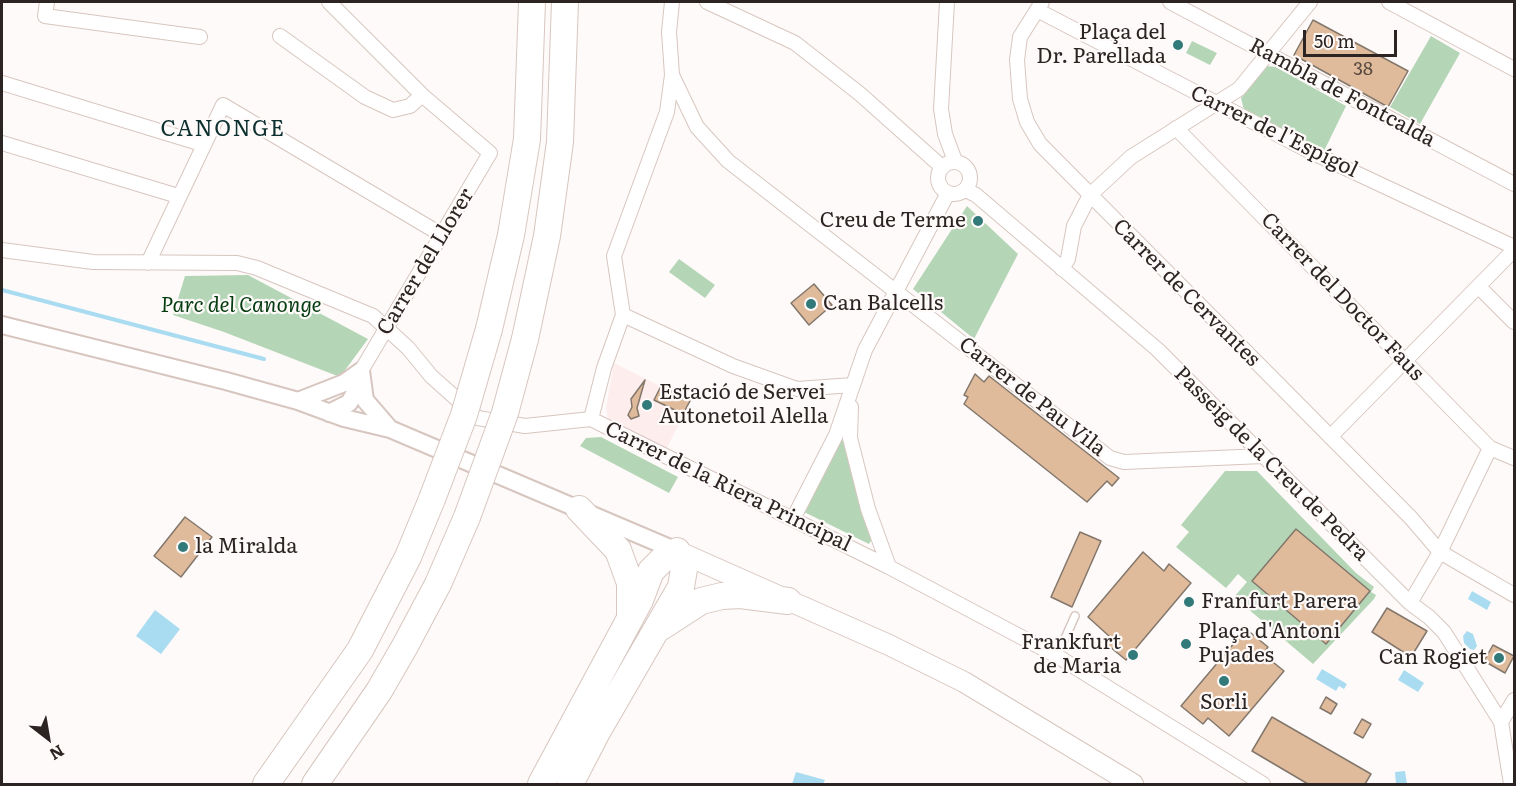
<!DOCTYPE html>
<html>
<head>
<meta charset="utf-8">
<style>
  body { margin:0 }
  #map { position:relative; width:1516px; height:786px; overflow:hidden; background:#fefaf9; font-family:Literata,serif }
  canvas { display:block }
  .frame { position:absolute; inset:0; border:3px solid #2b2422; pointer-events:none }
  .north { position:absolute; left:18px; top:708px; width:60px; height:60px; -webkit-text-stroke:4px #fefaf9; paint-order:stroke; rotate:149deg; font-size:16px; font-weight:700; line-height:24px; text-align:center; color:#2b2422 }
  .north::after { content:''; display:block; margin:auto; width:21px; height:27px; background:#2b2422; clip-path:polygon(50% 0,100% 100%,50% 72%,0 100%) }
  .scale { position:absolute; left:1303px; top:30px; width:94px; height:27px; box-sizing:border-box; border:3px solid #2b2422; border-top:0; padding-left:8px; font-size:18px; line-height:21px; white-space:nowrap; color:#2b2422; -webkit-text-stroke:4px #fefaf9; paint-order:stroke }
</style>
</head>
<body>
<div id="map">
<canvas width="1516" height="786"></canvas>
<div class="frame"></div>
<div class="north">N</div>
<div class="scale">50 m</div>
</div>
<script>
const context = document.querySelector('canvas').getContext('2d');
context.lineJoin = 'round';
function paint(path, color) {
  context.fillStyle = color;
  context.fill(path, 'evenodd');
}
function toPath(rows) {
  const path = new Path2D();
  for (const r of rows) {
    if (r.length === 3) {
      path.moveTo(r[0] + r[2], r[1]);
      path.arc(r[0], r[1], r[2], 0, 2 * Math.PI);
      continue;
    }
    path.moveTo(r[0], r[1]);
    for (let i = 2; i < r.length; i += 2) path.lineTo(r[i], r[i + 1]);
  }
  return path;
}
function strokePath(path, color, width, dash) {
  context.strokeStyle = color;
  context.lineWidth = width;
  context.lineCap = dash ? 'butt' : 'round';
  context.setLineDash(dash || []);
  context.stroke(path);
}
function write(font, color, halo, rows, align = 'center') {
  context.font = font + ' Literata,serif';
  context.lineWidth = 4.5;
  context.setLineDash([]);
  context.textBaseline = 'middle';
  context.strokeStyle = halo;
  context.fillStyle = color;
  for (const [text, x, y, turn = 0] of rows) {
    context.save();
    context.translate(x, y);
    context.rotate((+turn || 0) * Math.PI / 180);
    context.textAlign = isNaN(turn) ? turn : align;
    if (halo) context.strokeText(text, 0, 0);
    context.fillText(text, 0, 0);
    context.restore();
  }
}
paint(toPath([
  [614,363,690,401,666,450,612,423,608,418,606,408]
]), '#fdeded');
paint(toPath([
  [1431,36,1460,53,1420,124,1390,107],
  [1192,41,1217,53,1210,65,1186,53],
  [1267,66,1276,67,1346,106,1324,151,1244,110,1241,98],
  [967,206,1018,254,974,339,913,289],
  [679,259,715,285,705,298,669,272],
  [248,275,368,339,340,377,224,332,173,315,185,276],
  [601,437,678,477,669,493,580,446,586,438],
  [840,440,846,441,872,539,869,544,802,511],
  [1225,471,1257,471,1356,573,1374,587,1371,592,1376,595,1374,599,1313,664,1234,597,1247,582,1238,574,1226,588,1176,547,1189,532,1181,525]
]), '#b4d6b6');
paint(toPath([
  [1472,591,1491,602,1487,610,1468,599],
  [155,610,180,629,161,654,136,636],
  [1467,631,1473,634,1477,646,1474,650,1470,649,1464,643,1463,636],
  [1322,669,1347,684,1344,689,1339,686,1336,691,1316,679],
  [1404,670,1424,683,1418,692,1398,680],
  [1405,771,1407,784,1396,784,1395,772],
  [796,772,825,780,823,784,792,784]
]), '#a9dcf1');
strokePath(toPath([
  [2,290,264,359]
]), '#a9dcf1', 4);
const building = toPath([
  [1313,20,1408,71,1388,107,1294,55,1313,20],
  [814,284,832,305,809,325,791,303,814,284],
  [975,374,984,382,989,376,1119,478,1112,486,1107,481,1087,502,964,404,968,397,964,395,975,374],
  [645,380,637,408,639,416,631,419,628,415,632,407,631,399,645,380],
  [661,386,690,401,683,414,654,400,661,386],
  [185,517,212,537,181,577,154,556,185,517],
  [1296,529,1370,591,1326,644,1252,581,1296,529],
  [1080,532,1101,541,1072,607,1051,597,1080,532],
  [1143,552,1164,571,1169,564,1191,583,1126,660,1104,642,1109,636,1088,617,1143,552],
  [1387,608,1427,631,1411,657,1372,632,1387,608],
  [1246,629,1268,647,1263,654,1284,671,1229,736,1208,718,1203,724,1181,706,1246,629],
  [1493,645,1514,656,1505,673,1484,661,1493,645],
  [1326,697,1337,704,1331,714,1320,708,1326,697],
  [1272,717,1371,774,1365,784,1308,784,1252,751,1272,717],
  [1362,719,1371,724,1363,738,1354,733,1362,719]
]);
paint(building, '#dfbb9b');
strokePath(building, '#83776c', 1.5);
const service = toPath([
  [1057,656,1075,616]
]);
const minor = toPath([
  [47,2,45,16,200,37],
  [329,2,422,95,490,153,361,371],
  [707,2,795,43,860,94,942,167],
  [947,2,941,109,945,134,955,161],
  [1042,2,1020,37,1017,60,1020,99,1027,122,1040,144,1411,518,1440,552,1514,595],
  [1170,2,1514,184],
  [1389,2,1514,69],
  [1037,10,1311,152,1514,247],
  [280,36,365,97,393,110,410,106,422,95],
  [672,75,697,127,728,161,1110,458,1124,462,1263,456],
  [2,83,202,144],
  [1176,128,1490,448,1514,458],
  [2,143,178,196],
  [954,178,16],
  [966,190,976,195,1158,350,1410,603,1429,617,1444,632,1501,722,1511,784],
  [2,250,93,262,237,263,257,268,373,316,408,348,431,376,478,418,525,426,591,419,889,567,1057,656,1263,784],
  [148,263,223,105,442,235],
  [1062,269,1068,259,1074,226,1090,195,1131,157,1239,89,1310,2],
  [1479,287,1514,322],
  [623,315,733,366,797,389,853,385],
  [851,407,850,438,868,509,889,567],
  [591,419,604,368,623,315,614,256,667,112,672,75,669,32,672,2],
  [1330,437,1514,250],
  [793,519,836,435,865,350,948,193],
  [1410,603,1440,552,1490,448],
  [1501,722,1514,700]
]);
const tertiary = toPath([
  [2,325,226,381,298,401,344,418,390,429,677,551],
  [361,371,365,400,390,429],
  [298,401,344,383,361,371],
  [329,413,349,403,361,382]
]);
const secondary = toPath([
  [677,551,889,645,964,682,1133,784]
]);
const motorway = toPath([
  [489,329,511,235,527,139,532,2],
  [525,339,547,236,560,142,565,2],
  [579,509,618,550,630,583,630,614],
  [661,627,701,601,722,596,740,595,788,601],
  [266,784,360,650,408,557,432,499],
  [315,784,379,691,405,646,438,584,467,517],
  [541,784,640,600,651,571,663,559,677,551,684,569,681,587,597,732,570,784]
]);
strokePath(service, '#d7c6bf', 10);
strokePath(minor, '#d7c6bf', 16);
strokePath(tertiary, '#d7c6bf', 20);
strokePath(secondary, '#d7c6bf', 22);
strokePath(motorway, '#d7c6bf', 28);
strokePath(service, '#fff', 7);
strokePath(minor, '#fff', 14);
strokePath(tertiary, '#fff', 16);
strokePath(secondary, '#fff', 20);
strokePath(motorway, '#fff', 26);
const motorwayBridge = toPath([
  [432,499,464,415,489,329],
  [467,517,505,413,525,339]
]);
strokePath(motorwayBridge, '#d7c6bf', 28, []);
strokePath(motorwayBridge, '#fff', 26);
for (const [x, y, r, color] of [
  [1178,45,6,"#317a79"],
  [978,221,6,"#317a79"],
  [811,304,6,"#317a79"],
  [647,405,6,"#317a79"],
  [183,547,6,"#317a79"],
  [1189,602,6,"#317a79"],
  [1186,644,6,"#317a79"],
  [1133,655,6,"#317a79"],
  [1499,658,6,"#317a79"],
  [1224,681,6,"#317a79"]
]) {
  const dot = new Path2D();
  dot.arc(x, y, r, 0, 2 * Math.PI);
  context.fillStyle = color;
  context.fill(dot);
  strokePath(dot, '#fefaf9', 2);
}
write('18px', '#584a40', null, [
  ["38",1363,70]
]);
write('21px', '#2b2422', '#fefaf9', [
  ["Plaça del",1166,33,"right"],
  ["Dr. Parellada",1166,57,"right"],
  ["Creu de Terme",966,221,"right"],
  ["Can Balcells",823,304],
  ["Estació de Servei",659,393],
  ["Autonetoil Alella",659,417],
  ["la Miralda",195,547],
  ["Franfurt Parera",1201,602],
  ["Plaça d'Antoni",1198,632],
  ["Pujades",1198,656],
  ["Frankfurt",1121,643,"right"],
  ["de Maria",1121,667,"right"],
  ["Can Rogiet",1487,658,"right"],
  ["Sorli",1224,703,"center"]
], 'left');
write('21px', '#2b2422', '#fefaf9', [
  ["Rambla de Fontcalda",1342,93,28],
  ["Carrer de l'Espígol",1274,132,26],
  ["Carrer del Llorer",426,262,-59],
  ["Carrer de Cervantes",1186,293,45],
  ["Carrer del Doctor Faus",1342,297,46],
  ["Carrer de Pau Vila",1032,397,38],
  ["Passeig de la Creu de Pedra",1271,464,45],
  ["Carrer de la Riera Principal",728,487,26]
]);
write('italic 21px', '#043b0f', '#fefaf9', [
  ["Parc del Canonge",241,306]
]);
context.letterSpacing = '1.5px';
write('22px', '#0c302f', '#fefaf9', [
  ["CANONGE",223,130]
]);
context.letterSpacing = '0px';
</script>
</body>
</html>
